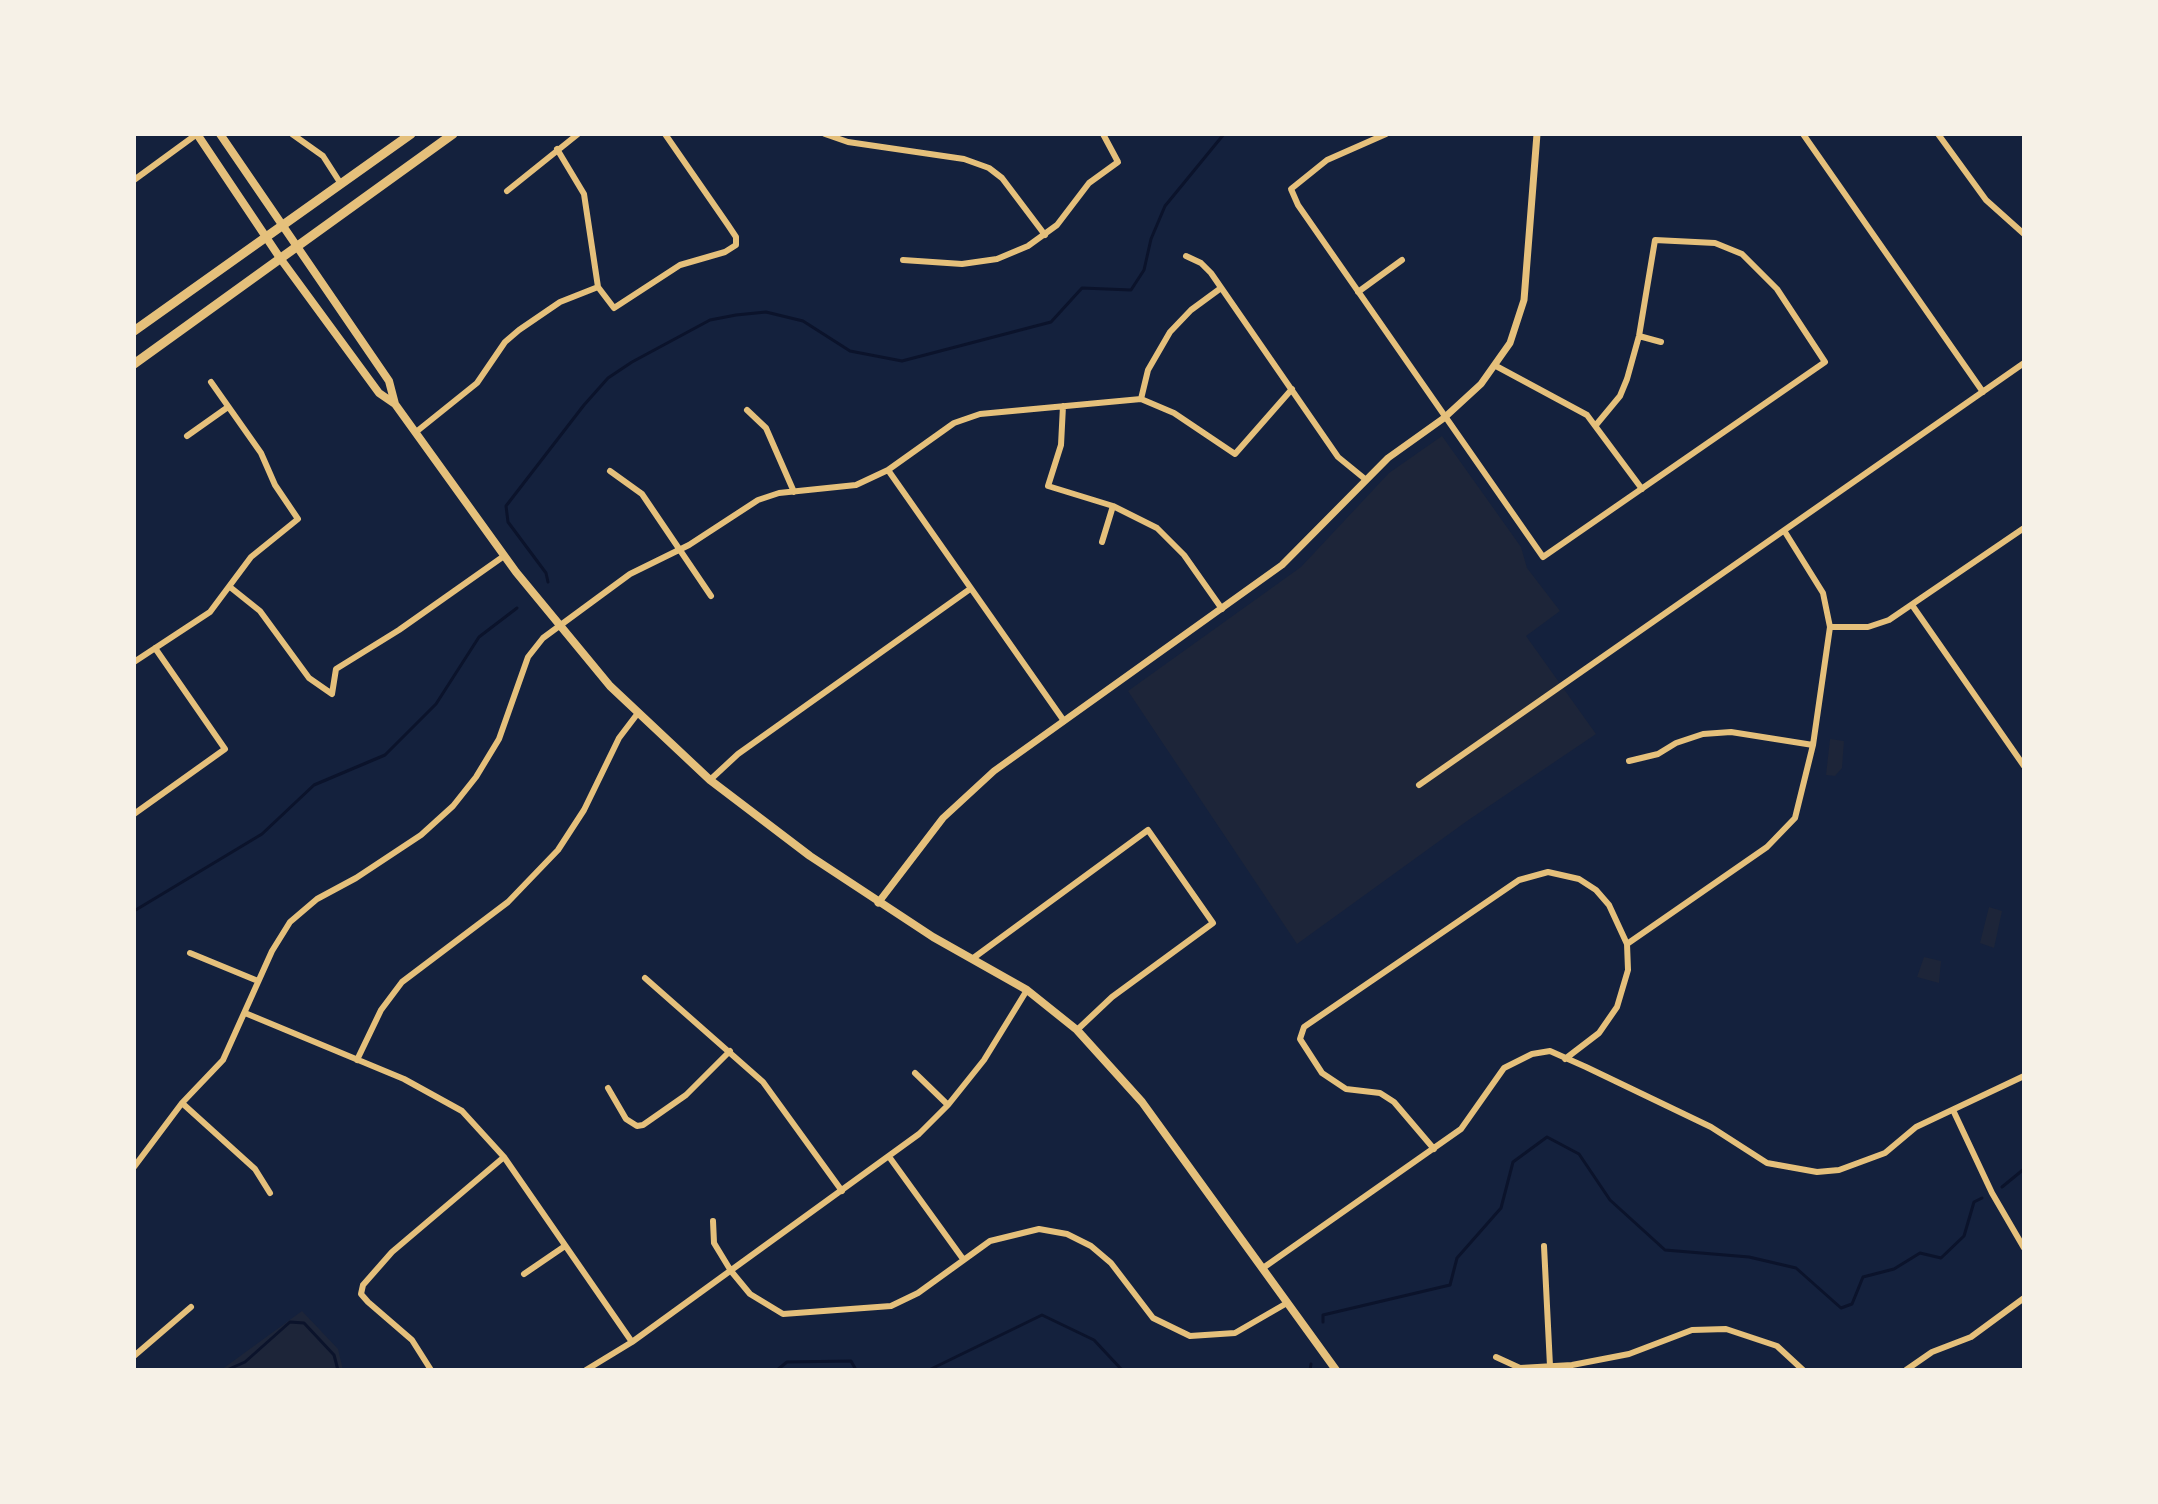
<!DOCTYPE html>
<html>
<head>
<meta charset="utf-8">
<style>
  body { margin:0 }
  #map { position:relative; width:2158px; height:1504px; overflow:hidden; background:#14213d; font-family:"Asap Condensed",sans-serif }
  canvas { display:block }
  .frame { position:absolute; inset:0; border:136px solid #f6f1e7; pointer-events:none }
</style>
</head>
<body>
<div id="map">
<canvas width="2158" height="1504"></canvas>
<div class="frame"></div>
</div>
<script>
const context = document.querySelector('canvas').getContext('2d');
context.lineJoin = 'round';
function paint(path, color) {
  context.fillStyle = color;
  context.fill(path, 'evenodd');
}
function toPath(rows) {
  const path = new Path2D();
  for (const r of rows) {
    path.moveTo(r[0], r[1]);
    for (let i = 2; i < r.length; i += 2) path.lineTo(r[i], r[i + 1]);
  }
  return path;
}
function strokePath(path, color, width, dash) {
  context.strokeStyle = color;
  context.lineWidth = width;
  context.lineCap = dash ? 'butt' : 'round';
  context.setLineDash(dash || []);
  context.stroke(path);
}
paint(toPath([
  [1442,436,1521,547,1527,568,1560,611,1526,636,1596,734,1467,821,1297,944,1128,691,1301,567,1389,473],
  [1830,739,1844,741,1842,768,1835,776,1826,775],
  [1989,907,2002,911,1994,948,1980,943],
  [1924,957,1941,961,1939,983,1917,977],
  [302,1311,338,1349,343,1370,221,1370]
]), '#1d2539');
strokePath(toPath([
  [548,582,546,573,508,522,506,506,584,405,608,378,632,362,710,320,736,315,766,312,803,321,850,351,902,361,1051,322,1082,288,1131,290,1144,270,1151,239,1165,206,1224,134],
  [134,911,262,834,314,785,385,755,436,704,479,637,517,608],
  [2002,1187,2024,1169],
  [1323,1322,1323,1315,1450,1285,1457,1258,1501,1208,1513,1162,1547,1137,1579,1154,1610,1200,1665,1250,1749,1257,1796,1268,1841,1308,1852,1304,1863,1277,1894,1269,1920,1253,1941,1258,1964,1236,1974,1202,1982,1198],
  [227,1370,245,1362,290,1322,304,1323,334,1355,338,1370],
  [777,1370,787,1362,851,1361,856,1370],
  [929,1370,1042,1315,1094,1340,1122,1370],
  [1310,1370,1311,1364]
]), '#0b132b', 3);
strokePath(toPath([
  [292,134,323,156,341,184],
  [825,134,848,142,964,159,989,168,1002,178,1045,235],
  [1386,134,1327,160,1291,189,1298,205,1543,557,1825,362,1777,289,1742,254,1715,243,1655,240,1639,336,1627,379,1620,396,1596,425],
  [1803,134,1983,392],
  [1938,134,1986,200,2024,234],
  [557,149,584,194,598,287,614,308,680,265,725,252,736,245,736,237,728,225,665,134],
  [134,180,197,134],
  [507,191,578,134],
  [1186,256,1201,263,1211,273,1338,457,1365,479],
  [903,260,962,264,997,259,1028,246,1057,225,1089,183,1118,162,1103,134],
  [1358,292,1402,260],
  [1639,336,1661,342],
  [1496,366,1587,415,1642,489],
  [1141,399,1148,370,1170,332,1191,310,1221,288],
  [1063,406,1061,445,1048,486,1113,506,1157,528,1184,555,1222,609],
  [747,410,766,428,794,492],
  [416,432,477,383,505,342,519,330,560,302,598,287],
  [187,436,228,407],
  [888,470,1064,721],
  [610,471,642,494,711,596],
  [1102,542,1113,506],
  [230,587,260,611,309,678,332,694,336,669,399,630,504,556],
  [1912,605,2024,766],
  [1830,627,1868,627,1889,620,2024,528],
  [134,662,210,612,251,557,298,519,275,485,261,453,211,382],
  [1629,761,1658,754,1676,743,1703,734,1731,732,1813,745],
  [710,780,738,754,970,589],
  [1419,785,2024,363],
  [134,814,225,749,155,648],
  [190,953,258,981],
  [972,959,1148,830,1213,923,1112,997,1077,1030],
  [645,978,763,1082,842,1191],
  [245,1013,404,1079,462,1111,504,1157,632,1342,919,1134,948,1105,984,1060,1027,990],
  [1565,1059,1599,1033,1617,1007,1628,970,1627,944,1767,847,1795,818,1813,745,1830,627,1823,593,1785,532],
  [357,1060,381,1010,402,982,508,902,558,850,584,810,619,738,638,713],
  [915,1073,948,1105],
  [608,1088,626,1119,637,1126,643,1125,686,1095,730,1051],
  [182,1103,255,1169,270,1193],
  [1953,1110,1992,1193,2024,1248],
  [1434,1149,1394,1102,1380,1093,1346,1089,1322,1073,1300,1039,1304,1027,1519,880,1548,872,1579,879,1596,890,1609,905,1627,944],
  [890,1158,963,1259],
  [134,1167,182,1103,223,1060,272,951,290,922,317,899,356,878,421,835,453,806,476,777,499,739,528,657,543,638,630,574,689,545,758,500,779,493,856,485,888,470,954,423,980,414,1141,399,1174,413,1235,454,1292,389],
  [713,1221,714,1243,731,1271,750,1294,783,1314,891,1306,918,1293,990,1241,1039,1229,1067,1234,1091,1246,1111,1263,1153,1318,1190,1336,1235,1333,1287,1303],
  [1544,1246,1550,1366],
  [1263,1268,1461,1129,1504,1068,1532,1054,1550,1051,1586,1067,1711,1127,1767,1163,1817,1172,1839,1170,1885,1153,1916,1127,2024,1076],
  [524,1274,565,1246],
  [134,1356,191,1307],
  [1496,1357,1520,1368,1572,1365,1629,1354,1692,1330,1726,1329,1777,1346,1803,1370],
  [431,1370,412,1340,368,1302,361,1294,363,1285,392,1252,504,1157],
  [586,1370,632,1342],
  [1906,1370,1932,1352,1971,1337,2024,1298]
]), '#e5c07b', 6);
strokePath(toPath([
  [878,903,943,818,994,771,1282,565,1388,458,1444,418,1481,384,1510,343,1524,300,1537,134]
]), '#e5c07b', 7);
strokePath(toPath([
  [197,134,280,258,379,393,395,404],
  [220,134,389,381,395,404,516,572,610,686,710,780,810,856,933,937,1027,990,1077,1030,1142,1102,1336,1370]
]), '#e5c07b', 8);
strokePath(toPath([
  [134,331,411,134],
  [134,364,453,134]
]), '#e5c07b', 9);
</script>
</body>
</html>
